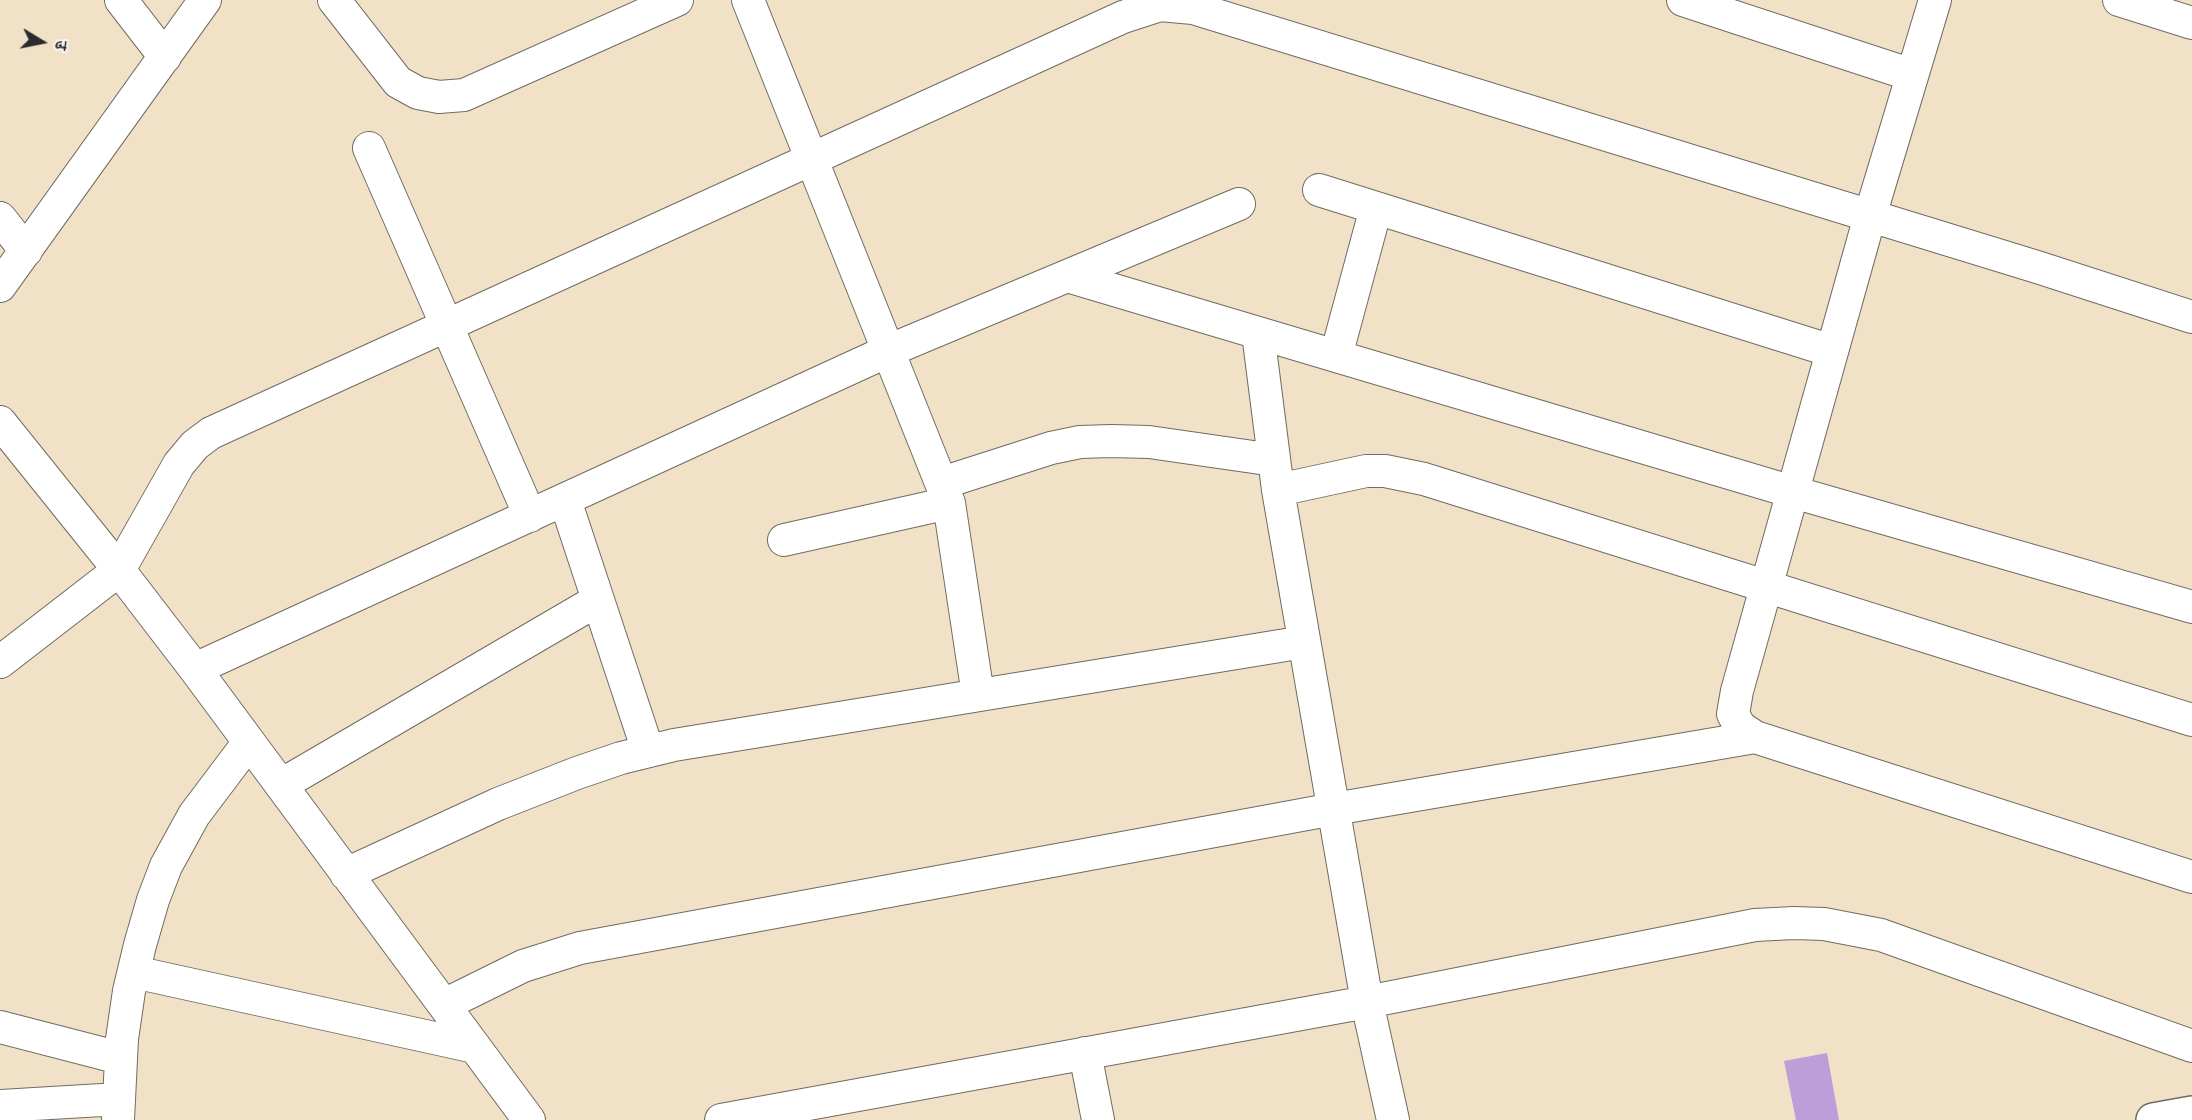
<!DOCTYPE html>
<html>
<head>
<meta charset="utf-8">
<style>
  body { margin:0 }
  #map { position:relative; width:2192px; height:1120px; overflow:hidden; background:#f1e2c7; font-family:Dekko,"Playpen Sans Deva",sans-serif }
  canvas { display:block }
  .north { position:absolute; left:12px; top:12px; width:60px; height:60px; -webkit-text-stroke:4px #f6f6f2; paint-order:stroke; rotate:100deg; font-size:16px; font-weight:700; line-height:24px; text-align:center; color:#2b2b2b }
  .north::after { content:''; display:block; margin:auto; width:21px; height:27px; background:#2b2b2b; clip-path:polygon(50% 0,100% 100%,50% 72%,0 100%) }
</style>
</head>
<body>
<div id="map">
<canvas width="2192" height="1120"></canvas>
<div class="north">उ</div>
</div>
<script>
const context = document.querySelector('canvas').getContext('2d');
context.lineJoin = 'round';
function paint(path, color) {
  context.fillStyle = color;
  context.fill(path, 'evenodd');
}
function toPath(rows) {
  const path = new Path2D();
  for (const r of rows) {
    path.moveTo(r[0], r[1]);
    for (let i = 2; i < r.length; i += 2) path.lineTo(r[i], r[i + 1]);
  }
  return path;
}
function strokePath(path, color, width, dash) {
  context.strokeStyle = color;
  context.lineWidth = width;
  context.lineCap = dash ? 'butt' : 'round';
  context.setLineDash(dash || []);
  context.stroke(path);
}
paint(toPath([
  [1827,1053,1839,1120,1796,1120,1784,1061]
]), '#be9dd9');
const street = toPath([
  [121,0,165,57],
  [334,0,398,82,418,93,439,97,464,95,677,0],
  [748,0,949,503,978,695],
  [1683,0,1912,75],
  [1935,0,1870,216,1737,691,1733,714,1740,727,1755,737,2192,877],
  [2119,0,2192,23],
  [369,148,530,516],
  [1319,190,1832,351],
  [0,218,26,251],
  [1067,276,1793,492,2192,607],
  [0,286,205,0],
  [1258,333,1278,490,1367,1002,1393,1120],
  [1336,356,1376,208],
  [0,422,119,570,195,669,529,1120],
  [942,483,1051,448,1080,442,1111,441,1149,442,1274,460],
  [1278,490,1366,471,1385,471,1424,479,2192,720],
  [565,500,648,751],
  [784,540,949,503],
  [0,662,119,570,179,464,195,445,211,433,1123,17,1160,5,1193,8,2037,267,2192,317],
  [195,669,888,351,1239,204],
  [281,785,598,600],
  [346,874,498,804,577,773,621,758,674,745,1304,642],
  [134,972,475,1047],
  [444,1005,523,966,580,948,1334,809,1755,737],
  [0,1027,120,1058],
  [1085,1053,1098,1120],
  [0,1106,119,1099],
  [118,1120,122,1039,129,991,140,945,153,900,166,866,194,815,249,742],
  [721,1120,1367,1002,1755,925,1794,923,1824,924,1881,935,2192,1046]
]);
const highway = toPath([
  [2153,1120,2192,1113]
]);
strokePath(street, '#706b62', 34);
strokePath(highway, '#706b62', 36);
strokePath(street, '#fff', 32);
strokePath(highway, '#fff', 33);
</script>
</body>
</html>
